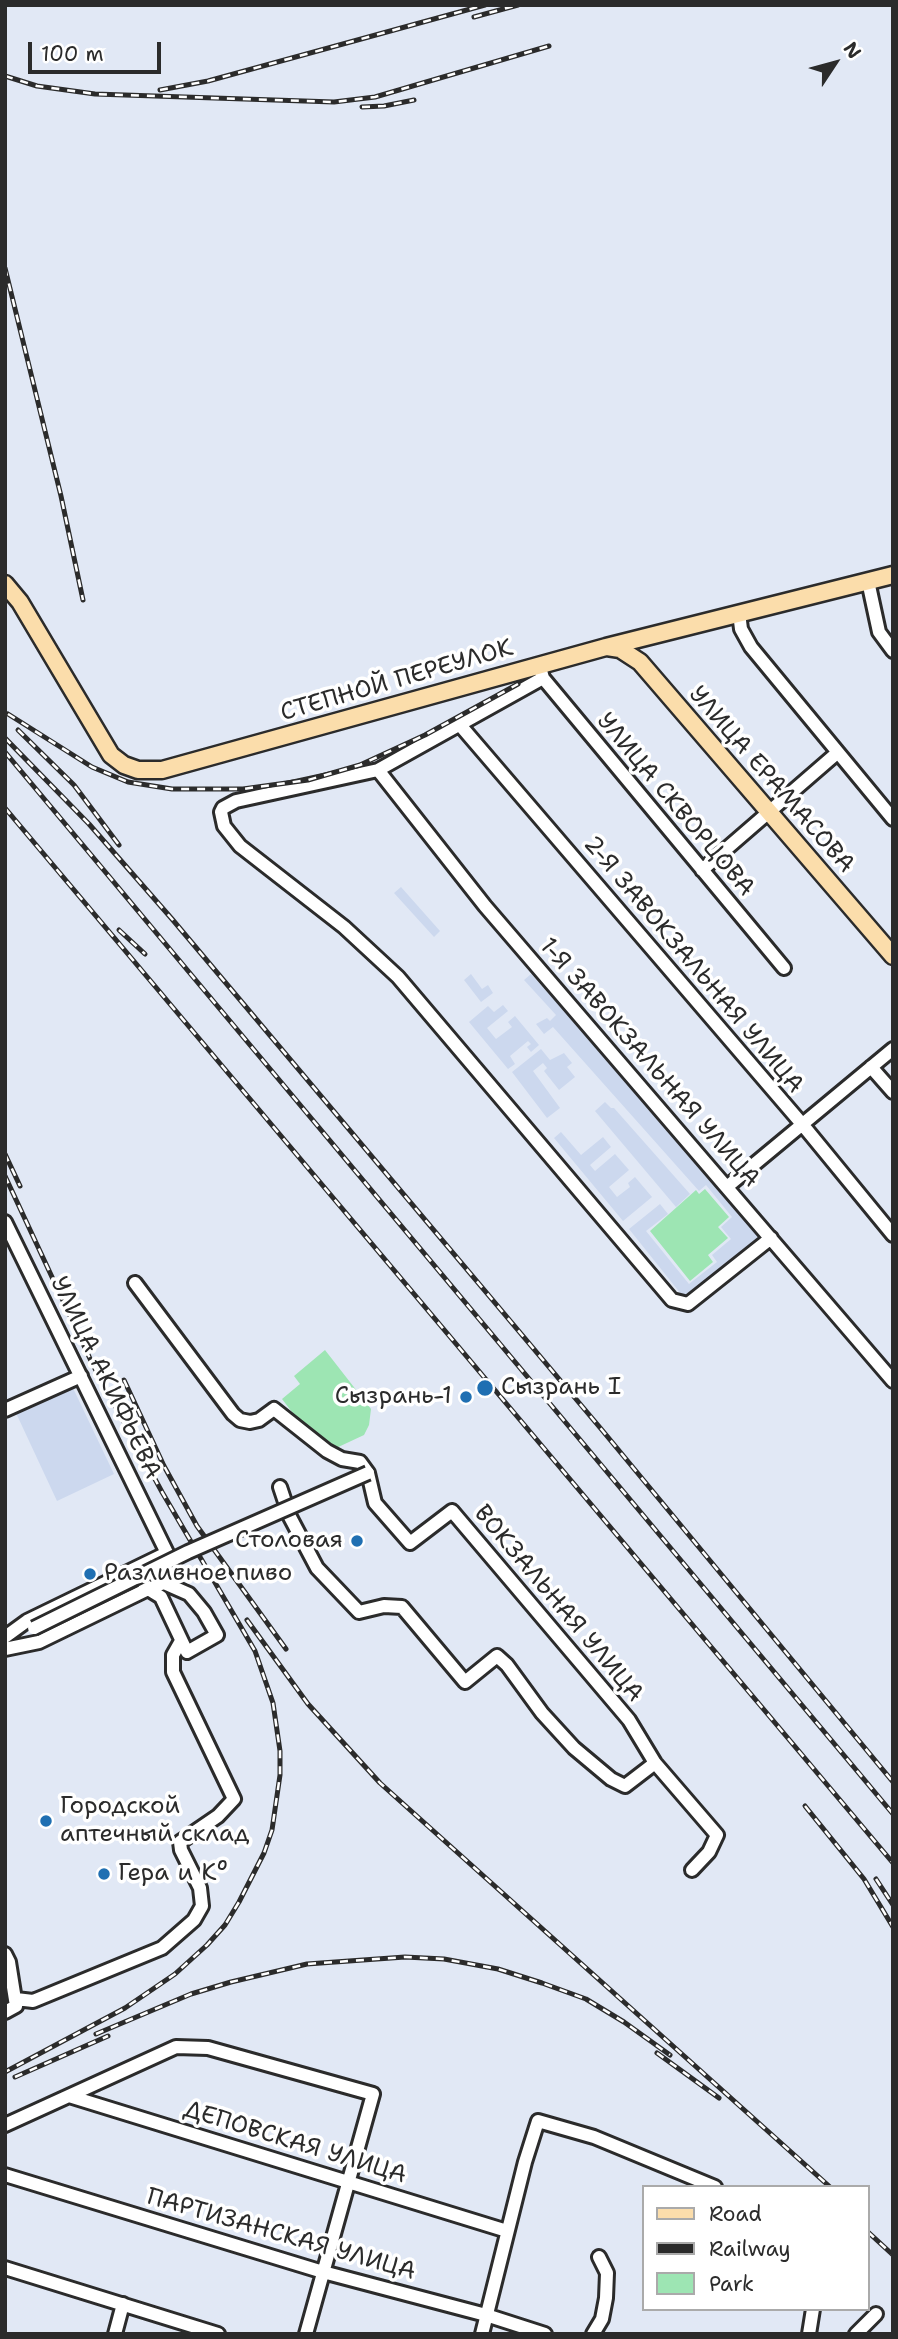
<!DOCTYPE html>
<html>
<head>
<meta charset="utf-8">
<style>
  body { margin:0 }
  #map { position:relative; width:898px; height:2339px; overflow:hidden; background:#e1e8f5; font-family:"Shantell Sans",sans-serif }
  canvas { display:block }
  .frame { position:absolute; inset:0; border:7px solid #2b2b2b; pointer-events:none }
  .legend { position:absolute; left:642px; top:2185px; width:228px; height:126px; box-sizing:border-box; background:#fff; border:2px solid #aaa; margin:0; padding:9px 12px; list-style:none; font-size:21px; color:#2b2b2b }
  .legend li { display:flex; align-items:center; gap:14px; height:35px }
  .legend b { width:35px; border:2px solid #aaa }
  .north { position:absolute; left:800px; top:28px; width:70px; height:70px; -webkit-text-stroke:5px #fff; paint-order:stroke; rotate:54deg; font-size:19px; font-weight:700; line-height:28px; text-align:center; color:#2b2b2b }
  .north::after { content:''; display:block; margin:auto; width:24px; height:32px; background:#2b2b2b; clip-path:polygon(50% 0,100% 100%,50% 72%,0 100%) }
  .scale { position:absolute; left:28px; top:42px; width:133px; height:32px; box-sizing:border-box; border:4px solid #2b2b2b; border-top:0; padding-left:9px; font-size:21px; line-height:24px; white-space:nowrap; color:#2b2b2b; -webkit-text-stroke:5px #fff; paint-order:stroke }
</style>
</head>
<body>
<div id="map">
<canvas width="898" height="2339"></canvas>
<div class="frame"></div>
<ul class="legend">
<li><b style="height:9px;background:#fbddab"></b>Road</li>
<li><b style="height:9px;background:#2b2b2b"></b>Railway</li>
<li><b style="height:19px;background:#9de5b3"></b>Park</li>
</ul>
<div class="north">N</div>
<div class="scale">100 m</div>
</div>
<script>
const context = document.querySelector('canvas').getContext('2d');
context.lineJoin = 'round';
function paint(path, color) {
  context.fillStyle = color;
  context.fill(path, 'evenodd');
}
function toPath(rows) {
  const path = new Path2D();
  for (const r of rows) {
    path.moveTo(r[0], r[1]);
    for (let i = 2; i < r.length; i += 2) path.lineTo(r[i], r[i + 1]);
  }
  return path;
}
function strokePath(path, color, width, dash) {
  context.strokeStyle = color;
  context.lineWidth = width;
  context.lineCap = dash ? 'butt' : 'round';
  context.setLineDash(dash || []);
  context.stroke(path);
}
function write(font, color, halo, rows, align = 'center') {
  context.font = font + ' "Shantell Sans",sans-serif';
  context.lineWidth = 7;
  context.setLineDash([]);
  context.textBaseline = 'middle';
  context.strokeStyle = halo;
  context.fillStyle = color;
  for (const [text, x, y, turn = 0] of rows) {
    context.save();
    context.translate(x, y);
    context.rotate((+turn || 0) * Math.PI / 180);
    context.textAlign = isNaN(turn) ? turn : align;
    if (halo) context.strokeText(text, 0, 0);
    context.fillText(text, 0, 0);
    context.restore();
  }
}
paint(toPath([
  [401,887,440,931,434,937,394,893],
  [471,974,482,989,488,985,493,993,481,1002,464,980],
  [531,974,717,1182,762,1236,685,1299,629,1229,660,1204,668,1214,646,1231,689,1284,717,1262,712,1255,731,1239,721,1227,732,1217,706,1185,699,1191,553,1027,544,1034,536,1024,547,1018,550,1021,556,1015,524,980],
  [503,1005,508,1011,487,1028,496,1039,512,1027,508,1022,515,1016,539,1045,531,1052,527,1047,531,1044,528,1041,510,1056,515,1064,508,1069,469,1022,488,1006,494,1012],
  [541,1049,550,1060,564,1053,572,1063,567,1067,575,1077,559,1090,544,1071,547,1068,543,1063,533,1071,560,1108,547,1118,512,1072],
  [605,1102,611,1108,614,1108,690,1194,676,1207,595,1111],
  [561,1132,581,1155,603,1137,611,1147,590,1165,595,1171,615,1154,629,1170,609,1187,617,1197,630,1187,628,1183,635,1177,652,1197,623,1221,554,1138],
  [72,1386,114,1474,57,1501,16,1413]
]), '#ccd8ee');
paint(toPath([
  [705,1189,729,1217,718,1227,728,1238,708,1255,713,1262,690,1281,650,1231,696,1190,699,1194],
  [325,1350,371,1409,369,1425,364,1435,334,1449,305,1429,282,1399,300,1384,294,1376]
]), '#9de5b3');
const minor = toPath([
  [868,581,879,632,893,651],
  [739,613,741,629,751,647,893,819],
  [541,671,543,678,784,968],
  [543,678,378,770,236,801,223,808,221,812,224,826,240,846,344,927,398,977,672,1300,688,1304,771,1238],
  [460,725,802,1124,893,1235],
  [378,770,485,906,893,1381],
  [702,870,837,753],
  [871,1067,893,1092],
  [728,1186,893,1049],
  [5,1222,167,1553,27,1621,5,1637],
  [135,1283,233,1414,240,1420,250,1422,259,1420,274,1409,327,1451,342,1459,360,1462,368,1473,375,1503,410,1543,452,1511,629,1720,655,1763,717,1835,709,1852,692,1870],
  [5,1410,81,1376],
  [280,1487,290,1517,317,1568,359,1612,384,1606,402,1607,465,1682,497,1656,507,1665,542,1713,574,1748,611,1779,625,1786,655,1763],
  [5,1649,39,1642,148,1589,161,1597,187,1652,217,1635,204,1612,189,1594,164,1583,148,1589,134,1569],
  [5,1954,9,1962,16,2006,5,2012],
  [16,1999,33,2001,162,1948,194,1920,202,1906,200,1888,181,1850,180,1842,218,1816,234,1799,173,1672,173,1655,181,1641],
  [69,2096,507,2231],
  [5,2125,176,2047,208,2048,373,2094,306,2334],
  [5,2175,323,2272,486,2315,545,2334],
  [5,2268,218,2334],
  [115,2334,123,2304],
  [482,2334,525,2162,538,2121,594,2137,715,2187],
  [593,2334,602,2319,606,2298,607,2273,599,2257],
  [809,2334,813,2309],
  [856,2334,876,2314]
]);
const major = toPath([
  [5,584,20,602,111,755,124,765,138,770,162,770,606,647,893,575],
  [607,647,620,649,640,662,893,956]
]);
strokePath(minor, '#2b2b2b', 18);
strokePath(major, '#2b2b2b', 21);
strokePath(minor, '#fff', 12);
strokePath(major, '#fbddab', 16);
const rail = toPath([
  [474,17,518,5],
  [5,76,37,86,95,94,334,102,375,97,549,46],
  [160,90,208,81,485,5],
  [362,107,384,106,414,100],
  [5,268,61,496,83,600],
  [8,714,92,767,128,782,172,789,243,789,308,780,360,765,425,735,518,684],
  [18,730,74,785,119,845],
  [5,738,89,824,172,919,602,1430,893,1782],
  [5,752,893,1814],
  [5,808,893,1863],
  [119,930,145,954],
  [5,1154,20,1186],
  [5,1176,92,1363,162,1492,255,1651,273,1703,280,1751,280,1775,272,1830,264,1853,239,1902,225,1925,207,1945,175,1974,125,2008,5,2072],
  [124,1380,164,1466,197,1526,286,1649],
  [247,1620,308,1704,380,1783,830,2187],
  [805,1806,864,1879,893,1927],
  [876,1879,893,1905],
  [96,2034,191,1994,231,1982,307,1964,405,1957,444,1959,498,1969,542,1983,586,1999,624,2022,670,2055],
  [657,2053,719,2098],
  [15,2077,108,2036],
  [868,2232,893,2255]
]);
strokePath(rail, '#2b2b2b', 5);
strokePath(rail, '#fff', 2.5, [8]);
const minorBridge = toPath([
  [34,1628,188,1552,368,1473]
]);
strokePath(minorBridge, '#2b2b2b', 18, []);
strokePath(minorBridge, '#fff', 12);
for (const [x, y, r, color] of [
  [485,1388,9,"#1f6fb2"],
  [466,1397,7,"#1f6fb2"],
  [357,1541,7,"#1f6fb2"],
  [90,1574,7,"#1f6fb2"],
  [46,1821,7,"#1f6fb2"],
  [104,1874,7,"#1f6fb2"]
]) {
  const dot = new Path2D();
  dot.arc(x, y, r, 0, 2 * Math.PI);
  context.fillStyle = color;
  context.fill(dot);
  strokePath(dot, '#fff', 2.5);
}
write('24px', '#2b2b2b', '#fff', [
  ["СТЕПНОЙ ПЕРЕУЛОК",397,681,-16],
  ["УЛИЦА ЕРАМАСОВА",771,780,49],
  ["УЛИЦА СКВОРЦОВА",675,805,50],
  ["2-Я ЗАВОКЗАЛЬНАЯ УЛИЦА",693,965,50],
  ["1-Я ЗАВОКЗАЛЬНАЯ УЛИЦА",649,1063,49],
  ["УЛИЦА АКИФЬЕВА",105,1378,64],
  ["ВОКЗАЛЬНАЯ УЛИЦА",558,1604,50],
  ["ДЕПОВСКАЯ УЛИЦА",295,2143,17],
  ["ПАРТИЗАНСКАЯ УЛИЦА",281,2235,16]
]);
write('24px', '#2b2b2b', '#fff', [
  ["Сызрань I",501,1388],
  ["Сызрань-1",452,1397,"right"],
  ["Столовая",343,1541,"right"],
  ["Разливное пиво",104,1574],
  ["Городской",60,1807],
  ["аптечный склад",60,1835],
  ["Гера и К⁰",118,1874]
], 'left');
</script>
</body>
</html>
